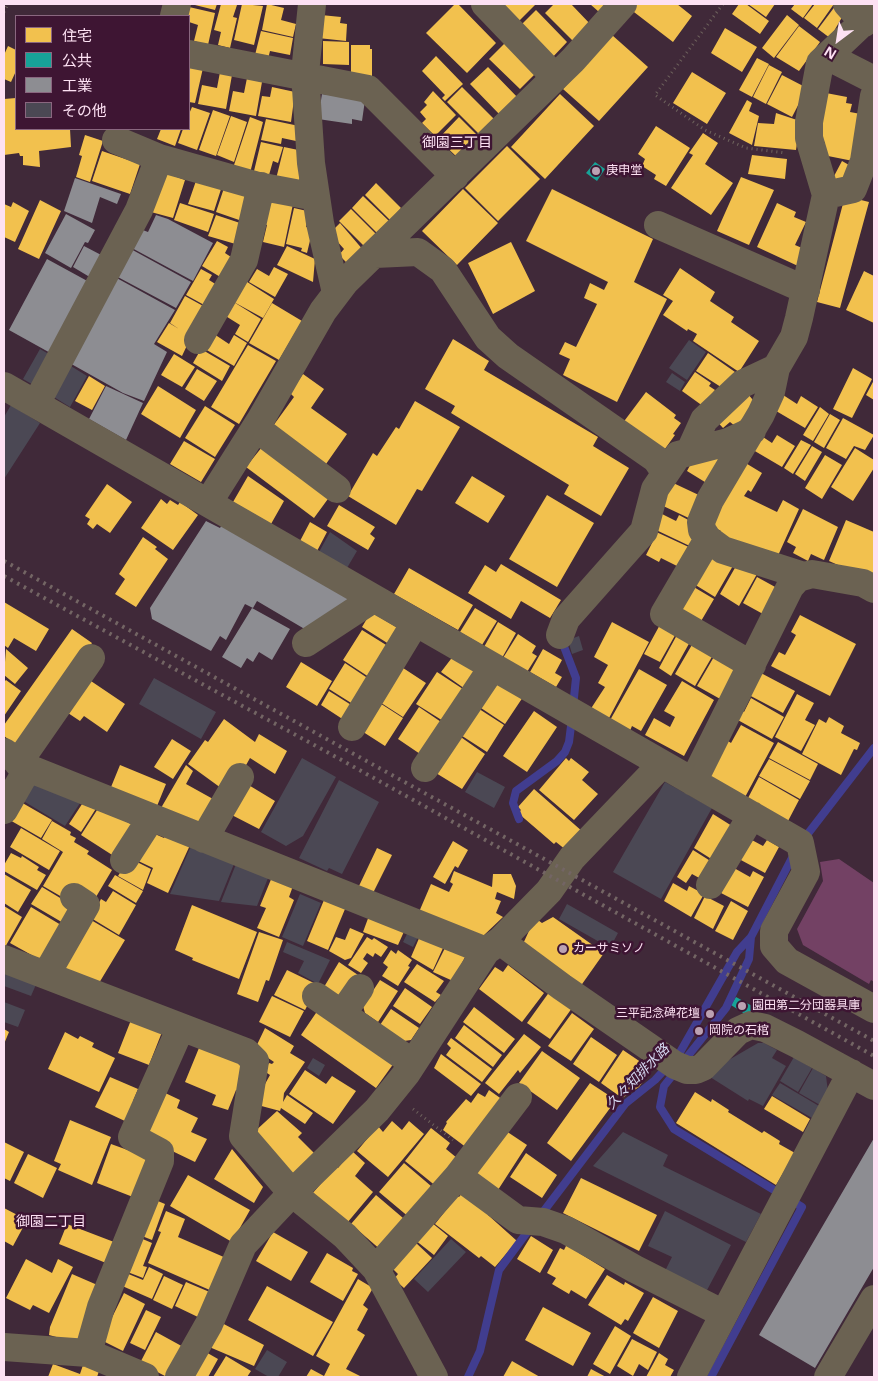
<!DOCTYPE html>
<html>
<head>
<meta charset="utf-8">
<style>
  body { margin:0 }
  #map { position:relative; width:878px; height:1381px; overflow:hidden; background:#402939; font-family:"Noto Sans","Noto Sans JP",sans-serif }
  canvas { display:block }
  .frame { position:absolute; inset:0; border:5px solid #fde1f3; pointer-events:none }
  .legend { position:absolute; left:15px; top:15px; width:175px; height:115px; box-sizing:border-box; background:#3e1533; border:1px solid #8a6780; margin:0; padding:6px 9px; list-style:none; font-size:15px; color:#fde1f3 }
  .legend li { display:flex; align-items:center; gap:10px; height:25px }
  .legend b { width:25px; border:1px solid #8a6780 }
  .north { position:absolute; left:813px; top:15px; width:50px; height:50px; -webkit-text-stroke:4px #3e1533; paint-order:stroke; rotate:211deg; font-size:14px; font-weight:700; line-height:20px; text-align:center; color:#fde1f3 }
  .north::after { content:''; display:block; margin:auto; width:18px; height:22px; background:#fde1f3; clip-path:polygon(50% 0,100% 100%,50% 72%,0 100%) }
</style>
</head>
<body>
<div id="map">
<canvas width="878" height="1381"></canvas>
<div class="frame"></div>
<ul class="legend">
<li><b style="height:14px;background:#f2c14e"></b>住宅</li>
<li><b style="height:14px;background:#17a398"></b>公共</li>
<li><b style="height:14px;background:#8d8d92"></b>工業</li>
<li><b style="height:14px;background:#4b4854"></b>その他</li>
</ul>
<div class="north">N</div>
</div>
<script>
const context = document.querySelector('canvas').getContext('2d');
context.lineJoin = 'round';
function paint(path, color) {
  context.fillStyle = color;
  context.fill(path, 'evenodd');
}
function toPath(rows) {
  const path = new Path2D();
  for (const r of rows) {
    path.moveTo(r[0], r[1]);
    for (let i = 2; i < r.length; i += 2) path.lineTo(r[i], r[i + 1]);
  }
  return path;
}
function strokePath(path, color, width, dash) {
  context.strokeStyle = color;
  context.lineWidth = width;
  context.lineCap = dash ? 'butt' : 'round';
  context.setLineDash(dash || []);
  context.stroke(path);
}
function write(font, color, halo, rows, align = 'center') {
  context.font = font + ' "Noto Sans","Noto Sans JP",sans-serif';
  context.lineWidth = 5;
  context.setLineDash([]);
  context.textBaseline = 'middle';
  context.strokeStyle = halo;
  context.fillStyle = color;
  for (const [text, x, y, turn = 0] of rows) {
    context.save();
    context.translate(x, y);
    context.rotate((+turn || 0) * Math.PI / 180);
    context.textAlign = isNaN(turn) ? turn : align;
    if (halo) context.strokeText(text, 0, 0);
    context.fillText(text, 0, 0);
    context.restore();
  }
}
paint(toPath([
  [839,859,874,883,874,982,871,980,869,984,803,945,797,929,823,881,820,862]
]), '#734164');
paint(toPath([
  [191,4,217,4,215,10],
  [221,4,237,5,233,17,237,18,230,48,218,45,221,32,214,30],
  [242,4,263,6,254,45,234,40],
  [267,4,284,8,281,20,296,24,293,37,262,30],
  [455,4,458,4,496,43,467,73,426,33],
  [498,4,536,4,517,23],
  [554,4,571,4,593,27,576,44,545,13],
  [590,4,606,4,599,12],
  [634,4,677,4,692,16,673,42,630,9],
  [739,4,746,4,769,21,760,34,732,14],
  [748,4,775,4,766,17],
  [795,4,813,4,803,18,791,9],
  [815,4,834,4,817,28,804,18],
  [836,5,845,12,830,38,818,29],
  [189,7,215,13,208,45,194,41,198,25,189,22,189,16,186,16],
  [536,10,567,42,550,60,518,28],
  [321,15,341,17,340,23,347,24,346,41,318,38],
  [787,15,799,25,774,58,762,48],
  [799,26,820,42,799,71,776,57],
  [725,28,757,47,742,72,711,53],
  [261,31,293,38,290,55,270,51,268,59,255,55],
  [612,35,648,67,599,121,563,89],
  [323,41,349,42,349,65,323,64],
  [507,41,538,71,520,89,489,59],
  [351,45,370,45,370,49,372,49,372,76,351,75],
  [8,46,16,50,16,71,11,82,4,79,4,55],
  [436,56,463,84,445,101,442,98,445,95,422,71],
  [757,58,769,64,752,97,739,90],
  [769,65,782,72,766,104,753,97],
  [189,66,203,68,195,103,189,102],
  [488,67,520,100,502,117,470,84],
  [220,72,232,75,226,109,198,104,202,85,217,88],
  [692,72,726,93,707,124,673,103],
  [782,75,807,88,792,117,767,104],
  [247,78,262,82,256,116,229,111,233,91,244,93],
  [272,87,295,92,291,122,258,116,262,96,270,97],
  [462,87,495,120,480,135,447,102],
  [433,91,456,115,435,136,422,123,426,119,420,112,427,105,424,102],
  [826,93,847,97,846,103,852,104,850,112,866,115,858,162,823,155,825,142,819,141,823,124,819,123],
  [560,94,594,126,545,179,511,147],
  [16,98,16,129,70,129,71,147,39,151,40,167,23,165,23,156,20,156,19,153,4,155,4,99],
  [747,100,752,103,749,111,759,116,752,145,729,133],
  [192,107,210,113,197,150,178,143,183,129,189,129,189,114],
  [213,110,230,116,216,156,199,150],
  [776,113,800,121,796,150,754,146,758,123,774,124],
  [231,116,247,122,234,162,217,155],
  [250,117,263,122,250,173,233,168],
  [459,117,479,137,458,158,438,139],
  [266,119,299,126,296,141,282,138,281,144,261,140],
  [656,126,690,148,666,186,654,179,656,175,642,166,645,159,638,154],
  [161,129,181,129,175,146,157,139],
  [703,133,718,143,705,164,733,183,711,215,671,188,693,155,689,153],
  [85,135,103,141,90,182,76,177,82,156,79,155],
  [261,142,283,147,278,163,273,161,269,175,254,171],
  [507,146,540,179,498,221,465,188],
  [284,147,303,151,299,184,276,179],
  [102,151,140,164,130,194,92,181],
  [752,155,787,159,785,179,748,174],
  [842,161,856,169,847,186,833,178],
  [163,172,185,180,173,218,151,212],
  [741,177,774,190,749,245,717,231],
  [197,178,222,186,214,211,188,204],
  [376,183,401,208,390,220,365,195],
  [224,188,247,195,242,221,216,212],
  [463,189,498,223,457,265,422,231],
  [552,189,653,239,634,282,667,299,617,402,563,375,570,359,559,354,565,342,576,347,597,304,584,298,590,283,604,290,608,282,526,241],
  [363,196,389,221,377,233,352,208],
  [845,196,869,202,840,308,817,302],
  [40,200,61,211,39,259,18,249],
  [275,200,293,204,284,247,263,242,267,225,264,224,269,205],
  [13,202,29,211,15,242,4,237,4,204,11,207],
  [180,203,214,214,208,232,174,220],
  [777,203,796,212,794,217,806,222,795,245,802,248,798,266,757,247],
  [294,208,307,211,309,215,306,227,313,228,307,253,301,251,302,248,286,244],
  [351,209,379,237,367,249,339,221],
  [216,215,243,224,239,245,208,236],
  [340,223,364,251,349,265,339,255,344,249,336,240,333,230],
  [217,241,228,247,225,253,234,259,222,278,202,266],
  [511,242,535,291,493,314,468,263],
  [287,246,315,259,313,282,277,265],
  [274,267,288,274,275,297,249,282,257,269,269,276],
  [680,268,715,292,710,301,734,317,731,322,759,341,739,372,693,341,697,334,688,329,687,331,663,315,673,301,663,295],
  [201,269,212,275,209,280,217,285,206,306,186,295],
  [864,271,874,276,874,323,846,310],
  [244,280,274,299,263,318,232,301],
  [185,296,205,307,182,356,157,342,169,323,179,329,170,323],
  [232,301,261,319,248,342,235,334,240,325,224,315],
  [272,303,302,321,279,360,249,343],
  [214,334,229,344,234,335,247,343,234,366,205,349],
  [453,339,489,361,484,370,598,437,593,446,629,468,601,516,564,494,569,485,451,413,455,406,425,389],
  [248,345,276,361,239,424,211,407],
  [201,349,230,366,222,381,193,363],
  [708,353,735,372,724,389,696,371],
  [174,354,195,367,182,387,161,375],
  [853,368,872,379,852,418,833,409],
  [197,369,217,381,204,401,185,389],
  [695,372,711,383,709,386,715,390,710,396,707,409,682,391],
  [303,374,324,389,311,408,347,434,326,464,273,426,294,397,290,393],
  [89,376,105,386,92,410,75,401],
  [874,380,874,400,866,395],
  [158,386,196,410,180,438,141,414],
  [743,388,757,405,735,426,730,422,723,428,712,416],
  [646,392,676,415,674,418,681,423,673,434,675,435,662,453,622,424],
  [780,393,797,404,801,396,818,407,805,428,771,408],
  [415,401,460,427,422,491,417,489,396,525,348,496,373,453,377,456,396,427,399,429],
  [205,406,235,425,215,457,185,438],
  [820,407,829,414,813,441,803,435],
  [830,414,840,420,824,448,814,442],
  [843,418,874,435,865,450,854,446,846,459,826,448],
  [757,433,772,443,777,435,795,446,782,467,748,447],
  [801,440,811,445,793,474,784,468],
  [184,441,215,459,201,482,170,464],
  [266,442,333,492,314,518,246,467],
  [812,446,822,452,805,481,795,474],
  [855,448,874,460,874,468,853,501,831,487],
  [713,451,728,460,713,487,687,471,695,456],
  [825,455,842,465,822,499,805,488],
  [739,459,762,473,751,492,748,490,744,496,777,512,783,500,799,509,776,560,719,535,721,531,711,526],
  [248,476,284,501,271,524,233,502],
  [472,476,505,496,488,523,455,503],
  [669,481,703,497,693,520,659,504],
  [107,484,132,502,110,533,97,524,93,529,87,524,90,519,85,516],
  [547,495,594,523,557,587,509,559],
  [161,499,167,504,170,500,178,505,180,502,198,515,173,550,141,528],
  [339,505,375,527,370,534,375,538,368,550,327,526],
  [803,509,838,527,824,560,811,554,808,561,793,553,796,547,787,542],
  [660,513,676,521,679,515,694,523,699,535,694,548,654,529],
  [846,520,874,532,874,581,829,561],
  [310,522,327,532,317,551,300,541],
  [652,530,693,549,683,569,661,558,659,562,646,555,653,541],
  [143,537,157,547,155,549,168,559,136,607,115,594,125,579,119,574],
  [707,549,734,564,715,597,689,581],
  [501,564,561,600,550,618,521,601,511,619,468,593,485,565,496,572],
  [736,566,757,574,739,606,720,594],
  [409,568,473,605,458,630,394,594],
  [757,577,777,588,763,614,743,603],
  [687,583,714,599,697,628,670,612],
  [4,602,49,629,36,651,14,638,8,648,4,645],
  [475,608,497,621,482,645,460,632],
  [371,612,401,630,392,646,362,627],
  [800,615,856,644,830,696,771,666,779,652,785,655,796,635,791,632],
  [662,621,678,630,660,662,644,654],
  [498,622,516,633,502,658,484,647],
  [612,622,649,642,608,720,590,710,605,687,598,683,608,665,594,657],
  [72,629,92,643,19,747,4,736,4,725],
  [362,630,391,648,372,679,343,660],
  [678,633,691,640,671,676,659,668],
  [518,634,536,646,532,653,537,656,527,672,503,658],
  [693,643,713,655,695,686,675,674],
  [6,649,28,668,15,684,4,675],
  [543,649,562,660,555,673,562,677,556,687,530,672],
  [454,655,480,673,468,691,441,672],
  [715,655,739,669,722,700,697,686],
  [301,662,332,681,317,706,286,687],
  [345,663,372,681,356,706,329,689],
  [397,664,426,683,403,717,375,699],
  [639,669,667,685,641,731,632,726,629,733,609,722],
  [437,672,469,693,448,724,416,704],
  [759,672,795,691,783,713,747,694],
  [85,677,125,704,107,732,84,716,80,721,62,709],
  [492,678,523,697,505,724,475,704],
  [6,680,21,691,4,716,4,682],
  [682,681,714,700,684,756,645,735,654,718,670,727,675,717,664,711],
  [329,691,356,708,347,722,321,705],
  [797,694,814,703,805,720,815,725,801,751,775,737],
  [751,698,784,717,772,739,736,719,741,710,744,712],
  [375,700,403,718,385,746,357,728],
  [473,705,504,725,487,752,456,732],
  [419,707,447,726,426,758,398,739],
  [534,711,557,727,527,772,503,756],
  [829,717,844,726,841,733,860,743,857,750,854,749,841,775,802,754,819,719,826,723],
  [224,719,255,742,259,734,287,751,275,774,250,758,245,767,238,764,221,788,188,764,205,740,208,742],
  [741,725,774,743,744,799,708,779,728,741,731,743],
  [455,733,485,754,462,789,431,770],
  [172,739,191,751,173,779,154,767],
  [778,742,818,764,810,780,769,758],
  [566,758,569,761,571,758,589,772,582,780,598,794,574,820,539,790],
  [769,759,810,781,800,799,759,776],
  [120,765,166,784,155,811,109,792],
  [186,765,193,771,186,784,213,799,197,828,161,808],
  [759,777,799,800,788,821,748,798],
  [242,781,275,801,259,829,224,811],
  [534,789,583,832,566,850,556,842,554,844,518,813,521,810,518,807],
  [19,801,52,820,41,838,8,819],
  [84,801,97,807,81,832,69,824],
  [99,807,113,813,140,830,120,860,81,835],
  [713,814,732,826,713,860,694,848],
  [52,821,71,832,70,835,76,838,74,842,89,851,87,854,112,870,93,902,62,897,43,886,63,852,42,839],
  [21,828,60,851,49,870,10,847],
  [148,831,164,838,167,832,191,843,168,893,147,883,153,868,132,858],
  [750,839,763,846,767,840,779,847,765,873,739,859],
  [453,841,468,850,458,868,455,866,445,884,433,877],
  [377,848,392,855,373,893,359,886],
  [693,850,712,862,701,879,692,874,686,883,677,877],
  [11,853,21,858,22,856,39,867,37,870,46,875,37,890,4,871,4,865],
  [129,858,151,869,143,890,118,876],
  [734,868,750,877,753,871,764,877,748,907,721,893],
  [454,871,492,887,493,874,511,874,516,886,514,899,497,892,495,899,501,901,496,913,503,917,482,937,419,912,431,884,449,892,453,884,450,882],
  [4,874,31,890,18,912,4,903],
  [115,875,143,891,136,903,108,886],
  [272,877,293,886,289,897,294,900,279,937,257,928,266,908,260,906],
  [673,883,687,891,689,886,704,894,691,917,664,901],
  [42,887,75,907,65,924,31,904],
  [113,891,136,905,119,935,91,918,101,899,106,902],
  [705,896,724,906,713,929,694,918],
  [324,900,345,909,328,950,307,941],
  [731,901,748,911,733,940,715,931],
  [192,905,257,932,239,979,192,960,193,958,175,950],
  [4,906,22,917,4,949],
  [31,907,66,928,46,963,10,943],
  [370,913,406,927,398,945,363,932],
  [553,917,604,953,580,987,522,946,535,918,542,923],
  [91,920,125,940,96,988,62,969],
  [350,928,364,934,351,958,345,960,329,951,336,937,345,940],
  [259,932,283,940,269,981,266,980,258,1002,237,994],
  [420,936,443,948,433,970,411,957],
  [367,937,372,940,374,938,388,947,381,957,375,953,373,957,367,953,363,959,368,963,361,973,348,965],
  [447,944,466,955,453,981,433,972],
  [391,950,396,954,398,950,412,960,408,966,410,967,398,986,382,976,388,967,383,963],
  [339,962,358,975,346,994,336,996,324,987],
  [417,964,444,981,436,992,441,995,435,1002,404,982],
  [508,965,544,993,522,1022,479,989,495,967,503,972],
  [287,970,318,985,305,1010,274,995],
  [380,980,398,991,378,1022,365,1013,363,1006],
  [405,988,432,1007,420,1024,393,1006],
  [550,991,572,1008,550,1039,527,1023],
  [272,996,304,1011,290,1037,259,1022],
  [474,1007,515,1039,504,1053,463,1022],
  [391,1009,419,1028,411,1040,404,1041,380,1025],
  [318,1010,394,1063,376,1088,301,1035],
  [572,1013,594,1029,571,1061,548,1046],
  [131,1020,162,1032,149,1065,118,1053],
  [464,1025,502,1055,493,1067,455,1038],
  [265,1028,294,1046,290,1053,305,1062,284,1093,283,1102,287,1095,313,1113,305,1124,281,1108,280,1111,254,1104,270,1075,264,1071,269,1063,272,1064,274,1062,255,1049],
  [4,1029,9,1032,4,1044],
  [65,1032,78,1039,80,1036,94,1043,92,1047,115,1058,99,1092,48,1069],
  [524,1034,541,1047,520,1073,518,1070,499,1094,485,1083],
  [591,1037,617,1055,599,1082,573,1064],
  [451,1038,492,1069,482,1082,446,1055,451,1048,447,1044],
  [201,1043,249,1066,244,1093,236,1090,228,1110,212,1105,216,1095,185,1082],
  [623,1050,651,1069,639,1087,622,1098,601,1083],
  [542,1051,580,1078,557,1110,519,1083],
  [441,1054,481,1084,471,1096,434,1068],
  [305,1070,326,1084,332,1076,356,1091,333,1124,289,1094],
  [110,1077,138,1089,133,1101,136,1102,127,1122,95,1107],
  [590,1083,616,1100,571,1161,547,1143],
  [489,1090,503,1100,467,1148,443,1130,447,1123,446,1122,466,1099,471,1103,478,1093,485,1097],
  [161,1091,180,1100,177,1108,198,1118,191,1132,207,1139,195,1162,141,1136],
  [695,1092,711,1102,712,1099,729,1110,728,1112,762,1133,764,1131,780,1141,779,1144,795,1153,776,1185,676,1123],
  [772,1096,810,1119,803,1132,764,1109],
  [277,1111,302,1133,298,1137,316,1155,289,1180,252,1134],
  [70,1120,111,1137,92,1185,58,1170,61,1164,54,1161],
  [392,1121,402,1130,409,1121,424,1134,388,1177,357,1151,378,1126,383,1132],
  [431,1128,450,1143,446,1149,457,1158,437,1187,405,1161],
  [503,1129,527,1145,496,1193,471,1177],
  [4,1142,24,1152,10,1181,4,1178],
  [111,1144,147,1157,133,1197,97,1183],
  [232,1149,263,1187,254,1203,214,1179],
  [352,1151,365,1163,355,1176,373,1192,347,1223,312,1194,336,1166,338,1168],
  [526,1153,557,1175,542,1198,510,1177],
  [28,1154,57,1168,43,1198,14,1183],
  [404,1163,431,1186,410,1218,379,1192],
  [188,1175,250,1210,232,1242,170,1206],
  [581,1178,657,1215,639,1251,563,1213],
  [464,1191,491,1211,488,1215,517,1241,495,1267,481,1256,479,1258,435,1224,457,1196,459,1197],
  [376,1195,403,1218,405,1224,382,1251,351,1224],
  [153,1199,165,1204,152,1240,137,1234],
  [4,1208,27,1220,13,1246,4,1241],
  [166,1211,185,1219,178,1237,226,1258,212,1291,148,1263,161,1232,158,1231],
  [426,1218,448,1236,434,1255,415,1240],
  [67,1224,114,1242,106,1263,59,1244],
  [273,1232,308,1252,291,1281,256,1261],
  [531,1236,553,1250,540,1273,517,1259],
  [138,1237,152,1243,143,1266,147,1267,143,1278,125,1271],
  [415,1242,432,1258,404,1288,394,1279,398,1274,391,1267],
  [568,1242,581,1250,579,1253,605,1269,586,1299,571,1290,569,1294,552,1284,556,1278,547,1273,560,1248,564,1250],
  [327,1253,353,1268,352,1271,358,1274,343,1301,310,1282],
  [26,1259,52,1273,58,1259,73,1267,49,1313,33,1305,30,1310,6,1298],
  [149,1267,163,1274,152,1299,120,1285,126,1273,143,1280],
  [72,1274,102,1287,82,1344,49,1335,50,1327],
  [607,1275,624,1285,625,1282,644,1293,628,1321,625,1319,621,1325,588,1305],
  [164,1276,183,1285,172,1309,153,1300],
  [358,1279,373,1288,363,1305,368,1309,357,1330,365,1335,346,1369,362,1377,306,1377,311,1369,324,1376,330,1364,316,1356],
  [186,1282,212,1293,200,1318,175,1306],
  [267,1286,333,1322,313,1356,248,1320],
  [124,1293,145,1304,123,1351,101,1340],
  [653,1297,678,1311,659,1348,633,1333],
  [543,1307,591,1333,573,1366,525,1340],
  [146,1310,161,1317,145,1350,130,1343],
  [218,1321,264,1345,254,1366,207,1346],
  [615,1326,631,1336,610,1374,593,1364],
  [156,1332,187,1349,165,1376,140,1363],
  [632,1339,657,1352,648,1370,639,1364,633,1376,617,1366],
  [204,1351,218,1359,208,1377,189,1377],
  [659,1353,668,1359,665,1365,674,1370,670,1377,646,1377],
  [226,1356,251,1371,247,1377,213,1377],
  [512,1361,540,1377,503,1377],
  [53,1364,80,1374,83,1365,99,1371,97,1377,48,1377],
  [591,1369,606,1377,587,1377]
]), '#f2c14e');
paint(toPath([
  [595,162,605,169,597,181,586,173],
  [736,997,754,1007,748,1016,731,1005]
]), '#17a398');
paint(toPath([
  [322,94,365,100,362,121,352,119,352,124,318,119],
  [75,178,121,194,117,204,100,197,92,223,64,211],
  [66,214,95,230,88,243,85,242,71,268,45,253],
  [156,215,168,219,213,243,193,281,130,247,140,229,148,232],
  [84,246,105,257,93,279,73,267],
  [129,248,191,282,176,308,114,275],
  [47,259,91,283,54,355,9,330],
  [113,276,175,310,154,344,167,352,144,401,123,393,66,361],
  [106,386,143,403,126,440,89,419],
  [206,521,220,528,223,523,358,601,308,631,257,601,253,608,245,604,226,640,220,636,211,651,152,619,150,608],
  [252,608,290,629,272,660,259,652,253,662,247,658,241,668,222,657],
  [874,1138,874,1267,815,1368,759,1335]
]), '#8d8d92');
strokePath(toPath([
  [563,644,576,678,573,707],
  [519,819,513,803,516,791,557,761,565,752,569,742,572,718],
  [803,840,874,748],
  [540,1216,625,1104,655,1080,679,1054,737,952,751,937,794,854],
  [468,1377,480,1351,499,1270,531,1227],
  [711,1377,802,1207,674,1129,660,1107,664,1086,726,1008,749,959,751,937]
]), '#413d8f', 8);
paint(toPath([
  [689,340,706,352,687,380,669,368],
  [40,349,54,357,37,387,23,379],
  [66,363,87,376,70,407,49,394],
  [672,373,685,382,680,391,666,382],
  [11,405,40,423,4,479,4,417],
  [330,532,357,551,347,568,319,552],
  [579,636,583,650,572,654,568,640],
  [154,678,216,712,201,739,139,704],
  [302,758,336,777,303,836,286,846,261,832],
  [477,772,505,787,494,808,465,792],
  [339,780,379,802,342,874,329,868,327,871,299,858],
  [30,782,82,800,65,826,20,799],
  [665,782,712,808,661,899,613,872],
  [191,846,236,859,219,901,170,894],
  [238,859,270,873,257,906,221,902],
  [300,894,321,903,303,946,282,937],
  [567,904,618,933,610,948,559,919],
  [410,928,420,933,413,947,403,942],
  [287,942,330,960,318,984,298,973,304,961,283,952],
  [4,967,38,980,31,996,4,986],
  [4,1002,25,1010,18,1027,4,1022],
  [758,1043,764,1043,777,1050,772,1058,786,1066,763,1106,749,1099,748,1101,710,1077,720,1065],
  [794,1057,812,1068,798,1092,780,1081],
  [313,1058,325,1065,319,1076,307,1068],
  [813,1068,826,1076,828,1092,820,1105,799,1093],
  [780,1083,819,1106,812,1118,772,1095],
  [623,1132,668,1155,663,1166,761,1214,746,1242,593,1166],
  [665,1211,731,1245,706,1292,665,1271,672,1257,648,1246],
  [451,1239,466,1252,428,1292,414,1279],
  [267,1350,287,1362,278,1377,269,1377,255,1369]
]), '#4b4854');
strokePath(toPath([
  [723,4,655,95,705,130,746,148,786,153],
  [4,12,8,4],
  [413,1109,453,1140]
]), '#6f645e', 3, [1, 4]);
strokePath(toPath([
  [312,4,305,73,311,163,320,223,336,293],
  [485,4,555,77],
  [847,4,864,23],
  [174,16,177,4],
  [189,54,368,89,455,176],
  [827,56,874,80],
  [116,140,159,158,258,186,316,197],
  [826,195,853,189,864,161,874,96],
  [658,225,806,290],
  [375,254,418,252,443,270,488,338,508,356,656,459,665,472],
  [198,340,244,260,261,186],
  [4,386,800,843,806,872,774,931,774,946,787,961,874,1009],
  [36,404,139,210,159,158],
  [256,428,337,489],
  [690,451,704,420,742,384,776,368],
  [208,503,261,419,323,311,345,282,573,60,623,4],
  [708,539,664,614,752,665],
  [804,576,723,550,708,539,702,530,701,522,710,500,761,414,771,392,776,368,794,337,799,318,826,195,809,138,809,122,820,63,874,12],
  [560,635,566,619,644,531,655,489,678,455,728,442,752,431],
  [306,643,373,599],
  [352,727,415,623],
  [4,752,28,768,486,951],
  [18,763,91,658],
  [425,768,492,668],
  [693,782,790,587,798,578,812,574,863,583,874,589],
  [4,810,28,768],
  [204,839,240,777],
  [124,860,151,818],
  [710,885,752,815],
  [500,941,562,987,675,1065,687,1070,696,1070,703,1067,738,1031,751,1025,765,1028,797,1044,874,1086],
  [4,959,246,1052,255,1061,243,1136,292,1193,345,1236,376,1269,434,1377],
  [46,975,86,905,74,897],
  [316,996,413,1063],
  [342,1014,360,988],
  [458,1176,518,1097],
  [376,1269,458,1176,518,1220,543,1222,566,1230,635,1269,724,1314],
  [4,1347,88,1353,145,1377],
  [88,1353,101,1307,160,1161,160,1152,132,1137,181,1027],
  [179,1377,209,1324,243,1245,292,1193,377,1110,406,1074,486,951,500,941,549,891,572,858,662,764],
  [691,1377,851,1073],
  [828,1377,874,1299]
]), '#6b6252', 28);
strokePath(toPath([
  [4,561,874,1041],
  [4,576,327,752,874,1056]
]), '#736564', 4, [2.5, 5]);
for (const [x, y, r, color] of [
  [596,171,5,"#bba1b2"],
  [563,949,5,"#bba1b2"],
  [742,1006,5,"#bba1b2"],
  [710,1014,5,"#bba1b2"],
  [699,1031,5,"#bba1b2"]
]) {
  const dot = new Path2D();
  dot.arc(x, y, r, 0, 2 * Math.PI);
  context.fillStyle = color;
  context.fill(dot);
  strokePath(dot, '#3e1533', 2);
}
write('12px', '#fde1f3', '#3e1533', [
  ["庚申堂",606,171],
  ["カーサミソノ",573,949],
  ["園田第二分団器具庫",752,1006],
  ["三平記念碑花壇",700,1014,"right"],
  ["岡院の石棺",709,1031]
], 'left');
write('14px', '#fde1f3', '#3e1533', [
  ["御園三丁目",457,143],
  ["御園二丁目",51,1222]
]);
write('italic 14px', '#d6d9f2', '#3e1533', [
  ["久々知排水路",638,1077,-46]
]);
</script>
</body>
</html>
